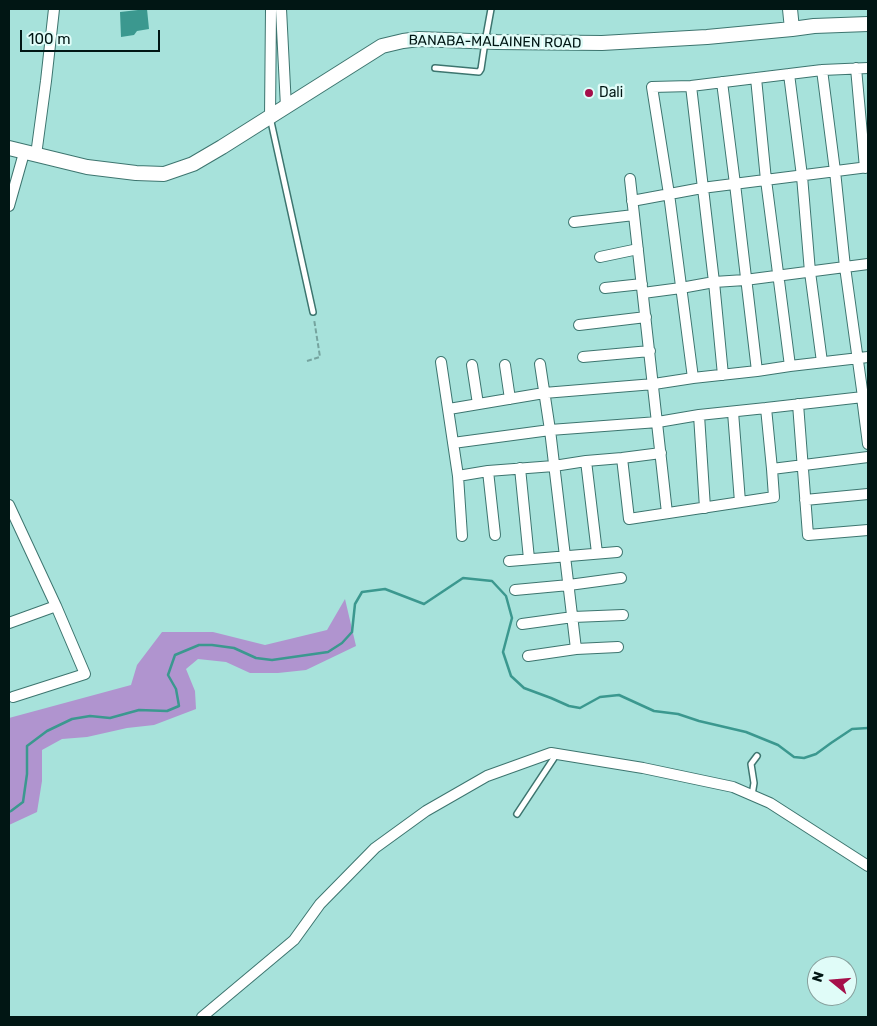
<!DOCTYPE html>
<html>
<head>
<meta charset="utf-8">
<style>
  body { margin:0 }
  #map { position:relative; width:877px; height:1026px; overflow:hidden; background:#a7e2db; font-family:Rubik,sans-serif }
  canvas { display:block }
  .frame { position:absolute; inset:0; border:10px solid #011614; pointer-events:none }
  .north { position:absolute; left:807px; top:956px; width:50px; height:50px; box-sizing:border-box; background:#e0fcf8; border:1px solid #87a09d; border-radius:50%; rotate:287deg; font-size:14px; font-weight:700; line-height:20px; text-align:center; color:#011614 }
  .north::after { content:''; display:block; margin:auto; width:18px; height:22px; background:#a50f4a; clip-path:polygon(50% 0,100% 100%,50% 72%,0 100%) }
  .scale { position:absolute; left:20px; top:30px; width:140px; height:22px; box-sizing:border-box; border:2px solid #011614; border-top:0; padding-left:6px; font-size:15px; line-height:18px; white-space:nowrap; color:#011614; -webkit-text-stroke:4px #e0fcf8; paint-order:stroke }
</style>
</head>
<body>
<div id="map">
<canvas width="877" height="1026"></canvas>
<div class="frame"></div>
<div class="north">N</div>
<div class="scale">100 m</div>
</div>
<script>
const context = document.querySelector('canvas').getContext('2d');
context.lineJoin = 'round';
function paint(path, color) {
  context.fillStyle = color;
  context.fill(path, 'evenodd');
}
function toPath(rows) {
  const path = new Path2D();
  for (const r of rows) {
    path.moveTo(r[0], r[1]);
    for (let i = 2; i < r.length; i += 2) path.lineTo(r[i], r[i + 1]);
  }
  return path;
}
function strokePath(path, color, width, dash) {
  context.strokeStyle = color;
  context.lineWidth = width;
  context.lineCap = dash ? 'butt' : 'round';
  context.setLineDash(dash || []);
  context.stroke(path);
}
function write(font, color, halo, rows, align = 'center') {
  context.font = font + ' Rubik,sans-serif';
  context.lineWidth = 5;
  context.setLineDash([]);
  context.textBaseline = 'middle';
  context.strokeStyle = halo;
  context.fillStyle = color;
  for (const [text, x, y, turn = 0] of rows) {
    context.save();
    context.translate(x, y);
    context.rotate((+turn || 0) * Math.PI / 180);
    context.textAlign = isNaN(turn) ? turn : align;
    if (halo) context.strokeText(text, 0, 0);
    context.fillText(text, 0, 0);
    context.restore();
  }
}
paint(toPath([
  [345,599,356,646,306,670,278,673,250,673,226,662,198,659,186,669,195,691,196,709,154,725,127,728,87,737,62,739,42,750,42,781,37,812,9,825,9,718,131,685,137,665,162,632,213,632,265,645,327,630]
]), '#b094cf');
paint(toPath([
  [147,9,149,29,137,31,134,35,121,37,120,12]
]), '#3b988f');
strokePath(toPath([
  [9,812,11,811,23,802,27,774,27,746,47,731,72,719,90,716,110,718,139,710,167,711,179,706,176,689,168,675,175,655,199,645,212,645,234,648,256,658,272,660,328,652,342,643,352,632,355,604,362,592,385,589,424,604,463,578,492,581,506,596,512,618,503,652,511,676,524,688,551,698,569,706,580,708,600,697,619,695,654,711,678,714,699,721,746,732,778,745,794,757,804,758,816,754,831,743,852,729,868,728]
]), '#3b988f', 2.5);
const lane = toPath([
  [435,68,479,72,481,69,485,42,491,9],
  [270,117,313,312],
  [752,795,754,783,751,764,757,756],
  [517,814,556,755]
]);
const street = toPath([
  [281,9,286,107],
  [856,68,865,168],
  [789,74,802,176,810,272,822,362],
  [756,78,766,180,790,366],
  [722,82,735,184,757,371],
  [691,86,714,282,723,375],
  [270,117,271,9],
  [36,155,46,81,54,9],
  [630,179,667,513],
  [632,201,702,188,868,167],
  [9,206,24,153],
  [574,222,634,215],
  [600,257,638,249],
  [605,288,642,284],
  [643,293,681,288,714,282,745,280,868,264],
  [579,325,646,317],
  [583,357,650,351],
  [441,362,458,476,462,536],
  [540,364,550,430,576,649],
  [472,365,478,404],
  [505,365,510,399],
  [693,378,669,194,652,87,691,86,822,70,868,68],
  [862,397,868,444],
  [798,404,808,535,868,530],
  [766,408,863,397,845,267,835,171,822,70],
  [449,409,544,393,654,384,693,378,757,371,790,366,868,357],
  [733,412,740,502],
  [699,415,705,508],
  [453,443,550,430,658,422,699,415,766,408,772,469,868,457],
  [622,458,629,519,774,497,772,469],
  [586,461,597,553],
  [520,468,529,559],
  [488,471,495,535],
  [458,476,488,471,554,466,586,461,622,458,661,453],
  [805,500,868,494],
  [9,505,56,606,85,674,13,697],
  [509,561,617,552],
  [515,590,569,585,621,578],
  [9,623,56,606],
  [522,624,573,617,623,615],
  [528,656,576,649,618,647],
  [202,1017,294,940,320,904,375,848,426,811,487,776,551,753,643,768,733,787,770,803,868,866]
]);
const secondary = toPath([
  [790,9,792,29],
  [9,148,87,167,136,173,164,174,193,164,222,147,382,46,403,41,419,39,497,42,602,43,707,37,792,29,814,26,868,24]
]);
strokePath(lane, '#3d756f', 8);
strokePath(street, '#3d756f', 12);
strokePath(secondary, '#3d756f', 16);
strokePath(toPath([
  [307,361,320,357,314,319]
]), '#75a49f', 2, [5, 2.5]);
strokePath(lane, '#fff', 5);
strokePath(street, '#fff', 10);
strokePath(secondary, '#fff', 14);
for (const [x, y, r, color] of [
  [589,93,5,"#a50f4a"]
]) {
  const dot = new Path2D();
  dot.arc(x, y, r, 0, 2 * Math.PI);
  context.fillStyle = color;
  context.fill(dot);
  strokePath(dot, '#e0fcf8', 2);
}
write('14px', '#011614', '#e0fcf8', [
  ["BANABA-MALAINEN ROAD",495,42,1]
]);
write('14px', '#011614', '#e0fcf8', [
  ["Dali",599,93]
], 'left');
</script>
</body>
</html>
